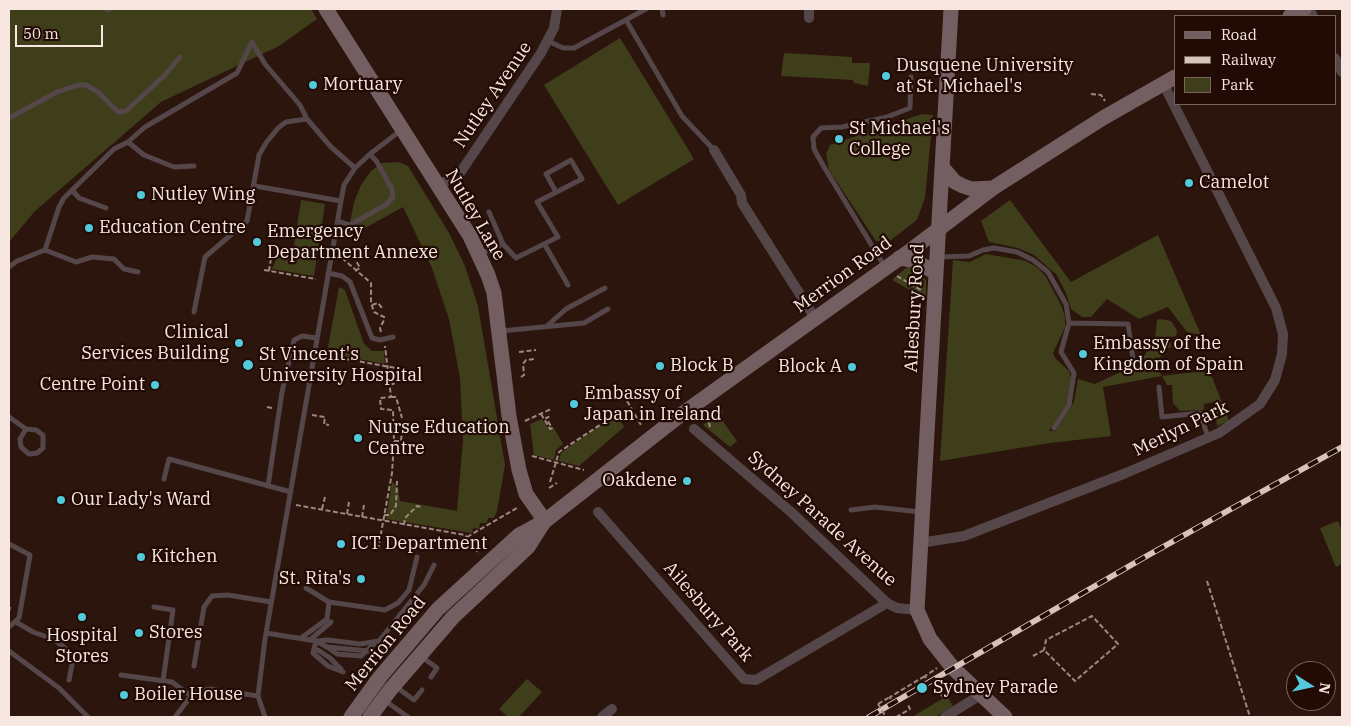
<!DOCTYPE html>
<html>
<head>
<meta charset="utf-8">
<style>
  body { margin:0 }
  #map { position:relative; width:1351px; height:726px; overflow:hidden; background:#2c150d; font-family:"IBM Plex Serif",serif }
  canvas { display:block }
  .frame { position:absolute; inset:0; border:10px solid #f8e7e1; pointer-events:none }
  .legend { position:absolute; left:1174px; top:15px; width:162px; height:90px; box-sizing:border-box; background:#220b05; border:1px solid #78635d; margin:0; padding:6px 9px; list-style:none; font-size:15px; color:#f8e7e1 }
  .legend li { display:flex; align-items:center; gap:10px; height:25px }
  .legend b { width:25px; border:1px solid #78635d }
  .north { position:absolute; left:1286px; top:661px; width:50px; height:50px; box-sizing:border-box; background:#220b05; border:1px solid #78635d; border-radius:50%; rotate:100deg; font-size:14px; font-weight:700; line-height:20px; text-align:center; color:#f8e7e1 }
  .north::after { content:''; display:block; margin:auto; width:18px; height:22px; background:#53cadc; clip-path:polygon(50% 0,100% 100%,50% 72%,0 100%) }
  .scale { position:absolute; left:15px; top:25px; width:88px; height:22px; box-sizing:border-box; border:2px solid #f8e7e1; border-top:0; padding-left:6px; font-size:15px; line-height:18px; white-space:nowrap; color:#f8e7e1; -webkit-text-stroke:4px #220b05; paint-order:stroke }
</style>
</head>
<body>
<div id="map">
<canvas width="1351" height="726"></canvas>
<div class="frame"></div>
<ul class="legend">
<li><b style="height:6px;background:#735e62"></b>Road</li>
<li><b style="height:6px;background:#d5c3bc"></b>Railway</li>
<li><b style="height:14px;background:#3f3e1b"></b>Park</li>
</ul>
<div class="north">N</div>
<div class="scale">50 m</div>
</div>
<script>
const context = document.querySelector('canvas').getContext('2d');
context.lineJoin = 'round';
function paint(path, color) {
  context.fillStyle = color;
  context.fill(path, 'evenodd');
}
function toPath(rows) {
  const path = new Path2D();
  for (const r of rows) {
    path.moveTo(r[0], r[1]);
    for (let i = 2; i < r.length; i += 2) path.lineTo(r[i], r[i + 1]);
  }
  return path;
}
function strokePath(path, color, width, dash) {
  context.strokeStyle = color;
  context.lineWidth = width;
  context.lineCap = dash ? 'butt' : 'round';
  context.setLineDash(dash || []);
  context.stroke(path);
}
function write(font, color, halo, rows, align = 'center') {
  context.font = font + ' "IBM Plex Serif",serif';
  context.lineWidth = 4.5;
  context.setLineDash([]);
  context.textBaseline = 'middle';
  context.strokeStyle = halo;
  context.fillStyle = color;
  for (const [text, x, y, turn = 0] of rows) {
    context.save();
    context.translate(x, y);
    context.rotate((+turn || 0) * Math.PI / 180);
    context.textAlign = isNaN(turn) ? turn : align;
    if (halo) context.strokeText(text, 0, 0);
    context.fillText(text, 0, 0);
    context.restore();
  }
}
paint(toPath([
  [9,9,311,9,317,19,279,46,161,102,35,211,9,242],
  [620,38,694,159,618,205,544,85],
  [784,53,852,57,852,63,870,63,868,86,854,83,853,80,781,76],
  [922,114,933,115,925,198,917,220,887,243,876,241,829,170,826,154,830,145],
  [382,163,399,162,408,166,449,233,465,266,478,306,505,465,497,511,494,518,488,518,487,523,480,523,479,529,473,528,472,533,386,519,392,482,398,487,400,501,457,511,463,440,460,378,449,319,432,268,403,207,347,238,354,202,361,185,371,171],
  [301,200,325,204,314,276,272,269,277,257,292,259],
  [1010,200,1071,282,1158,235,1201,335,1187,332,1168,307,1139,319,1107,299,1091,317,1082,317,1071,309,1066,293,1056,274,1034,255,1018,248,989,242,981,221],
  [986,254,1026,261,1038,268,1046,277,1061,305,1065,317,1065,327,1053,353,1055,358,1069,371,1071,378,1067,404,1049,431,1055,431,1074,402,1078,379,1095,384,1127,369,1143,358,1155,340,1157,320,1160,319,1171,321,1177,330,1176,336,1170,337,1171,347,1166,349,1159,359,1158,370,1162,376,1203,371,1209,374,1212,377,1229,421,1217,426,1214,402,1204,404,1204,410,1180,411,1173,403,1172,385,1167,385,1162,376,1103,387,1111,436,1050,443,940,461,953,260,970,262],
  [907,267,916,269,926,280,926,299,892,280],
  [339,287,345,290,364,344,372,351,384,351,385,364,327,353],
  [723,409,722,416,724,423,737,441,730,447,703,425],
  [617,414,624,427,579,466,559,461,561,453,569,447],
  [542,419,549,430,554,428,563,444,556,450,554,460,534,455,530,424],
  [1338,521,1342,530,1342,564,1336,567,1320,528],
  [527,679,542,692,519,717,508,717,499,709],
  [947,696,953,706,935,717,912,717]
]), '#3f3e1b');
strokePath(toPath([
  [1091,94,1101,95,1105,101],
  [343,249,354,254,357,252],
  [342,258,371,283,371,303,374,312,384,317,384,320,380,328,381,332],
  [264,270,316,279],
  [269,271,272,252,270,249],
  [355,271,360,268,355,259,362,255],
  [897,276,921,290],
  [372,305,378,303,382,308],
  [519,352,536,350],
  [323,355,396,368],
  [521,377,524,375,523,364,526,360,534,359],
  [390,385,398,382,398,379],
  [391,397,396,397,402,418],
  [627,401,641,425],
  [267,407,272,408],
  [541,414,550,429,552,428,546,418,551,416],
  [312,415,325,417,324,424,329,425],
  [707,415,710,427],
  [525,421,551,409],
  [394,441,401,441,402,431],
  [532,456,584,470],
  [550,482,559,452,618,413,621,419,633,411],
  [549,488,557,483],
  [296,505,465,535,479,554],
  [322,509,325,497],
  [347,514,349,502],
  [384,515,390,515,396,506,397,481],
  [362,517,364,505],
  [404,525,405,518,417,506,422,507],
  [467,537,517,508],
  [378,550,392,473,394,441,393,410,381,409,380,398,391,397,385,346],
  [1207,581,1250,717],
  [9,611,10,607],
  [1033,656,1044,650,1075,681,1118,644,1092,616,1046,640,1044,650],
  [372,668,369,665,373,658],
  [926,678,925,676,937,668],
  [936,688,943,697,955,690],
  [891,699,890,697,925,676],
  [878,704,890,697],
  [896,717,910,709,908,705]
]), '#9c8881', 2, [5, 2.5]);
strokePath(toPath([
  [662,9,663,15],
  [107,10,109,9],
  [626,20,682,116,714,150],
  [548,41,563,48,574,48,646,9],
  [9,118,57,92,78,85,86,85,98,92,118,112,126,111,164,76,180,57],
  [128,142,144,155,174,167,194,166],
  [255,186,341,201],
  [72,190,79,198,106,208],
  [489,212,503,244],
  [338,221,350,225,387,204,393,197,392,189,377,162,370,154],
  [545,245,568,285],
  [45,250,59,207,64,198,114,149,128,142,145,127,237,73,252,42,265,64,300,105,307,119,331,147,355,168],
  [480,254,503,244,516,258,558,237,537,202,582,179,571,160,546,174,556,192],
  [939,257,969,256,983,250,994,248,1017,252,1033,260,1048,272,1066,304,1069,323,1061,352,1074,373,1069,405,1054,428],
  [9,267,17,261,45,250,76,262,92,257,114,259,124,269,138,272],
  [885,267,824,167,814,149,813,137,821,128,842,127,887,117,910,108,911,77],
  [328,273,342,276,350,282],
  [194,312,205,257,247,221,259,155,266,143,278,128,286,122,307,119],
  [1069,323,1128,324,1133,359],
  [548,325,566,309,605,288],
  [501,331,584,323,608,309],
  [1159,387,1162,417,1200,413,1208,437],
  [9,417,26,429],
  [26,429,36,430,43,435,43,448,37,453,29,454,21,447,20,439,26,429],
  [164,479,169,459,291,492],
  [268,486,282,392,294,340,302,336,317,338],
  [851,510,875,507,920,512],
  [9,544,30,555,19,618,9,627],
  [306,588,329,602,385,610,398,603,409,590,417,557],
  [154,607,173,610,163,681],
  [16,622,33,632,53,639,66,649,73,659,69,680],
  [266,633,316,641,327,647,368,651],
  [301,638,327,619,329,602],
  [310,640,331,622],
  [316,641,328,640,360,644,379,641,424,585,434,565],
  [316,641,313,653,328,666,343,672],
  [327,647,337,654,361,656,374,644],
  [314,650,318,650,330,658,341,669],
  [9,651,59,688,88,717],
  [422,657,437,668,431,677],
  [194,666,204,607,212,596,228,595,271,602],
  [121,675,172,682,191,696],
  [395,686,414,700,422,690],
  [384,700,408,717],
  [175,717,191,696,200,691,210,689,258,696],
  [265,717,258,696,265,639,341,201,344,185,355,168,370,154,400,131]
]), '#544649', 5);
strokePath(toPath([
  [1309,9,1313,16],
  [809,18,809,9],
  [1335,58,1342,72],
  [714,150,741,195,742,203,815,318],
  [438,186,460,173,541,53,554,28,557,9],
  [694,429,791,512,887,603,897,608,917,610],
  [598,512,744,679,756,680,887,603],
  [920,543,964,536,1126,473,1219,433,1260,404,1275,380,1282,354,1283,334,1276,308,1163,83],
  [602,717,612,709],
  [945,717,982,694]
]), '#544649', 10);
strokePath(toPath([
  [326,9,470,236,488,275,494,293,509,416,519,470,526,494,545,521],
  [951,9,917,610,930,639,953,668,1005,717],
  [1290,16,1304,9],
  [942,167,955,182,963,186,972,189,993,188],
  [899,258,912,260,935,272],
  [351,717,380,677,438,609,519,535,545,521,679,416,911,250,993,188,1103,118,1175,77],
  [370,717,390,690,453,617,528,547,544,522]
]), '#735e62', 15);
const rail = toPath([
  [869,717,1145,557,1342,447]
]);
strokePath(rail, '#d5c3bc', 5.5);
strokePath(rail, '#220b05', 4, [11]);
strokePath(toPath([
  [878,704,886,717]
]), '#9c8881', 2, [5, 2.5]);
strokePath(toPath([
  [350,282,372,338,380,340,393,337]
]), '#544649', 5);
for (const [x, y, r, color] of [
  [886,76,5,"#53cadc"],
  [313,85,5,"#53cadc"],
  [839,139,5,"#53cadc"],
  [1189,183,5,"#53cadc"],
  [141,195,5,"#53cadc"],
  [89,228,5,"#53cadc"],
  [257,242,5,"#53cadc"],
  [239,343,5,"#53cadc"],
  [1083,354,5,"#53cadc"],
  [248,365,6,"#53cadc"],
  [660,366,5,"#53cadc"],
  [852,367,5,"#53cadc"],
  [155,385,5,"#53cadc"],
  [574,404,5,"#53cadc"],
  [358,438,5,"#53cadc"],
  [687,481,5,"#53cadc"],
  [61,500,5,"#53cadc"],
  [341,544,5,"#53cadc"],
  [141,557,5,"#53cadc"],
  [361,579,5,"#53cadc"],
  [82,617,5,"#53cadc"],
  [139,633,5,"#53cadc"],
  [922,688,6,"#53cadc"],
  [124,695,5,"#53cadc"]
]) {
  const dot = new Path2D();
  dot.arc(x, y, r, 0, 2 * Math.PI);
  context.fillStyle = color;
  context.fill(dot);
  strokePath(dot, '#220b05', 2);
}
write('18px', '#f8e7e1', '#220b05', [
  ["Dusquene University",896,66],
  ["at St. Michael's",896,87],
  ["Mortuary",323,85],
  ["St Michael's",849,129],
  ["College",849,150],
  ["Camelot",1199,183],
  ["Nutley Wing",151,195],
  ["Education Centre",99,228],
  ["Emergency",267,232],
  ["Department Annexe",267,253],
  ["Clinical",229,333,"right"],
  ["Services Building",229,354,"right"],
  ["Embassy of the",1093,344],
  ["Kingdom of Spain",1093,365],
  ["St Vincent's",259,355],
  ["University Hospital",259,376],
  ["Block B",670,366],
  ["Block A",842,367,"right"],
  ["Centre Point",145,385,"right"],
  ["Embassy of",584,394],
  ["Japan in Ireland",584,415],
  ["Nurse Education",368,428],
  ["Centre",368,449],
  ["Oakdene",677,481,"right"],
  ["Our Lady's Ward",71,500],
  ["ICT Department",351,544],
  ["Kitchen",151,557],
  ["St. Rita's",351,579,"right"],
  ["Stores",149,633],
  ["Hospital",82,636,"center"],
  ["Stores",82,657,"center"],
  ["Sydney Parade",933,688],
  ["Boiler House",134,695]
], 'left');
write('18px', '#f8e7e1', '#220b05', [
  ["Nutley Avenue",493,95,-56],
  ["Nutley Lane",475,215,60],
  ["Merrion Road",843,275,-36],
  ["Ailesbury Road",915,308,-87],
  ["Merlyn Park",1181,429,-26],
  ["Sydney Parade Avenue",822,519,42],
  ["Ailesbury Park",708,612,49],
  ["Merrion Road",386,644,-51]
]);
</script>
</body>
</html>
